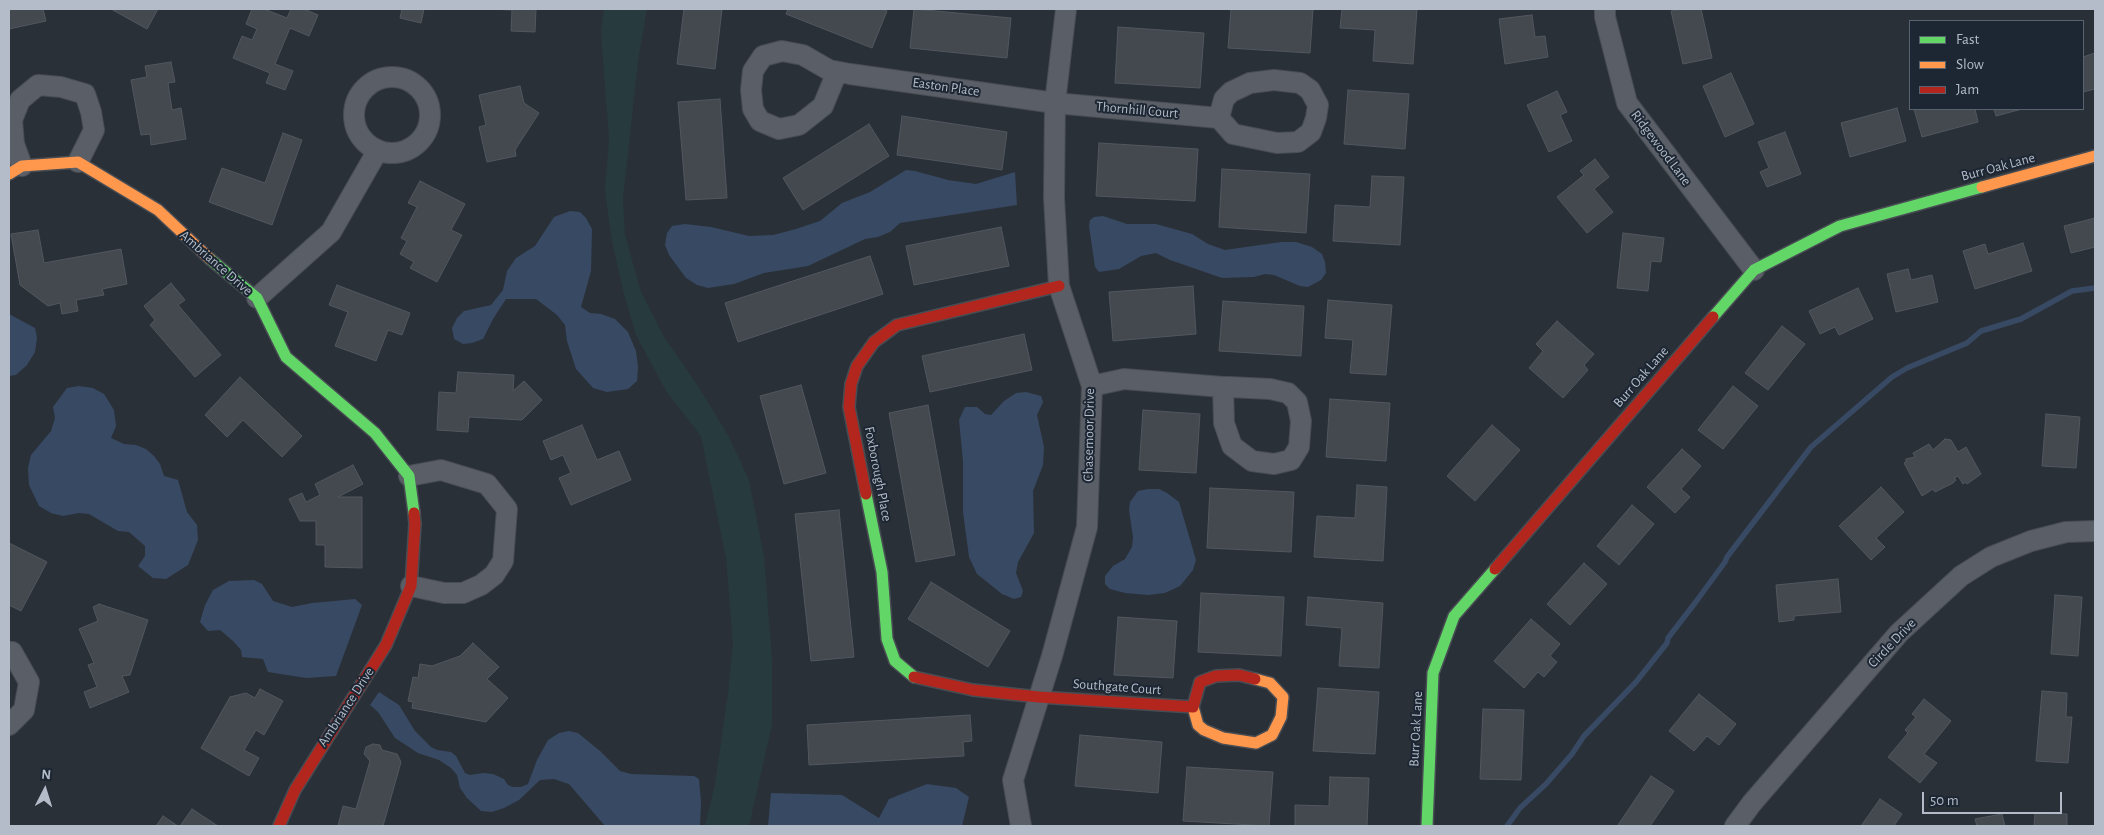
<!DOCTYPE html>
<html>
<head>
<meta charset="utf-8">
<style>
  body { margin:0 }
  #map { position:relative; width:2104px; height:835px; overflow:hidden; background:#2a3038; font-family:"Alegreya Sans",sans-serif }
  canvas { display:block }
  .frame { position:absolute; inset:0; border:10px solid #b4bcc9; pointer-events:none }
  .legend { position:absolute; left:1909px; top:20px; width:175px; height:90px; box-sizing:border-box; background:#1d2633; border:1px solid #59626f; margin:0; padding:6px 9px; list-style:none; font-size:15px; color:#b4bcc9 }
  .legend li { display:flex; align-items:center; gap:10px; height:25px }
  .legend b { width:25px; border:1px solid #59626f }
  .north { position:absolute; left:20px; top:765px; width:50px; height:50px; -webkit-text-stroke:4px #1d2633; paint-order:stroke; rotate:5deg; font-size:14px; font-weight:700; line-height:20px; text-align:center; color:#b4bcc9 }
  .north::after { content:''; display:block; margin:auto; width:18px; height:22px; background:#b4bcc9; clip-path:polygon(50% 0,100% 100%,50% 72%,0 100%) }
  .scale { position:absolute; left:1922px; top:792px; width:140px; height:22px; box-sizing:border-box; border:2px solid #b4bcc9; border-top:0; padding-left:6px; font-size:15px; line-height:18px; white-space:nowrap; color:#b4bcc9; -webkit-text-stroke:4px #1d2633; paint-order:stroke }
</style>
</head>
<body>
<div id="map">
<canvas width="2104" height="835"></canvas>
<div class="frame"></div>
<ul class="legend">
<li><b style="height:6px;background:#63d668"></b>Fast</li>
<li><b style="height:6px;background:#ff974d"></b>Slow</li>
<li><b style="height:6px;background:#b3261e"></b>Jam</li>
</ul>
<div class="north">N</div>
<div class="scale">50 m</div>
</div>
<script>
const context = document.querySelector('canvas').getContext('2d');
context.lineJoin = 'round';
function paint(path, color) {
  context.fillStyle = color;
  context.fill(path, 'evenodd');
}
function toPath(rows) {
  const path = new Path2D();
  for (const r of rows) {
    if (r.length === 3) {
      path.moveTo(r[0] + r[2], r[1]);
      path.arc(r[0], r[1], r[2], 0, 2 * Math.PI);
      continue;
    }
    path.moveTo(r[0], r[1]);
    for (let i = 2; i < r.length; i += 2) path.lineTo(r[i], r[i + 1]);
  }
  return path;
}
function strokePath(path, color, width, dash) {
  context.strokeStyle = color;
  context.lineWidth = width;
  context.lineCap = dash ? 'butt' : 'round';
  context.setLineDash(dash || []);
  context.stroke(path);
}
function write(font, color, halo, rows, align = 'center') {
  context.font = font + ' "Alegreya Sans",sans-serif';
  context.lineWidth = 4;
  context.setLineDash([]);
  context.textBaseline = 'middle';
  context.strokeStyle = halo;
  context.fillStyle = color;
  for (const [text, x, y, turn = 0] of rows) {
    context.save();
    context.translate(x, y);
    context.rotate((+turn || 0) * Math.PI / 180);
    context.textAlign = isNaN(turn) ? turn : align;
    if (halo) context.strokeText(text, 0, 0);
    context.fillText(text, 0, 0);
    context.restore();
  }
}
paint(toPath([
  [604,9,647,9,638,61,623,198,625,235,641,292,664,337,698,386,728,435,749,480,764,557,772,658,772,725,749,826,705,826,715,784,728,694,733,643,726,558,701,436,666,391,636,335,623,290,612,241,605,191,609,139,601,32]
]), '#273a3e');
paint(toPath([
  [906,170,915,171,948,180,976,184,1015,172,1017,205,900,223,890,232,878,237,865,239,808,266,764,273,734,284,708,288,697,285,686,278,669,255,665,245,667,233,672,226,685,224,711,227,749,236,773,235,796,229,820,221,842,203,870,192],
  [570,211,580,212,586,218,592,229,591,271,581,307,590,313,601,314,615,319,628,332,636,351,638,367,637,381,628,389,607,392,593,388,576,369,567,341,565,325,557,315,536,299,506,299,493,319,483,339,472,343,463,344,454,339,452,328,457,318,464,311,491,305,503,290,507,271,516,258,535,246,554,217],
  [1103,216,1127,224,1156,224,1192,234,1208,244,1225,250,1281,242,1296,242,1312,247,1322,254,1325,262,1326,273,1321,280,1308,287,1300,286,1274,275,1265,274,1254,277,1222,278,1170,260,1156,253,1141,256,1119,269,1099,272,1095,267,1089,226,1090,220,1094,217],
  [9,314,35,328,37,338,35,352,27,365,16,375,9,376],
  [79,386,93,388,104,394,114,410,116,426,111,438,124,444,136,445,146,449,154,456,160,464,164,476,178,480,187,512,197,525,198,540,188,565,166,579,153,578,138,566,145,556,145,546,129,532,118,531,89,514,79,513,63,516,51,513,39,506,29,485,28,468,31,455,51,431,55,418,53,407,67,388],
  [1026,392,1041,396,1043,402,1037,415,1044,447,1043,465,1033,491,1034,533,1018,562,1016,573,1023,591,1021,597,1014,599,1002,594,977,574,969,557,963,512,963,461,959,420,965,407,977,407,985,414,991,415,1004,401,1016,393],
  [1148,489,1159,489,1167,493,1179,502,1196,560,1193,570,1180,586,1165,593,1148,595,1125,593,1110,589,1105,584,1105,576,1113,566,1125,559,1132,547,1133,537,1129,510,1130,502,1138,491],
  [254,580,262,584,273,601,292,607,312,603,355,599,362,605,336,676,306,678,268,672,263,659,242,657,241,650,233,641,220,630,208,631,200,622,205,605,213,590,229,581],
  [379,692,399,705,415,731,431,747,437,750,451,752,456,756,465,773,470,775,483,773,493,774,504,779,508,785,513,787,521,787,528,784,537,760,548,740,559,733,569,731,578,733,600,751,620,771,631,774,694,776,699,779,701,802,700,826,605,826,569,784,554,779,540,780,519,800,504,808,492,812,481,811,467,798,460,788,457,775,451,768,439,760,418,753,395,738,378,712,370,705],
  [927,784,956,788,969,797,962,826,768,826,771,793,842,795,879,818,889,799]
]), '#384963');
strokePath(toPath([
  [1507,826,1520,808,1546,784,1572,754,1584,736,1636,682,1667,643,1668,638,1695,603,1725,562,1727,557,1811,447,1892,377,1907,368,1967,343,1981,331,2021,319,2072,291,2095,288]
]), '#384963', 5.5);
const building = toPath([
  [9,9,43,9,46,21,9,29,9,9],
  [111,9,158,9,147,29,111,9],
  [252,9,264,9,287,18,291,9,304,9,318,15,309,36,290,28,275,64,293,71,285,90,266,83,270,73,233,58,242,36,252,40,257,29,246,24,252,9],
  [402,9,424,9,421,23,400,18,402,9],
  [487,9,536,9,535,32,511,31,512,10,487,9],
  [684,9,722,9,715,69,677,64,684,9],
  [788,9,881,9,887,11,872,48,786,14,788,9],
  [914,9,1011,18,1007,58,910,48,914,9],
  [1231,9,1313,9,1310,53,1228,48,1231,9],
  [1342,9,1417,9,1413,64,1373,61,1375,30,1340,28,1342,9],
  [1682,9,1701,9,1712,58,1683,64,1671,11,1682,9],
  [1532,15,1535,37,1545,36,1548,57,1505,64,1499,19,1532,15],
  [1118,27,1204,33,1200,88,1115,83,1118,27],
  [2095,53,2095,89,2083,92,2083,57,2095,53],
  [171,62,175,82,168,83,172,110,181,108,186,139,151,145,150,134,141,135,131,80,147,77,145,66,171,62],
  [1731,73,1754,124,1725,137,1703,86,1731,73],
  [520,86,524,103,539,113,515,150,516,156,487,162,479,127,486,125,479,95,520,86],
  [1348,90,1409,94,1405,149,1344,144,1348,90],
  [1557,91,1567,112,1560,115,1572,141,1549,152,1527,105,1557,91],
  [720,99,727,198,686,200,678,102,720,99],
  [1897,108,1906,141,1850,157,1841,123,1897,108],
  [1914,109,1975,109,1978,122,1922,137,1914,109],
  [1994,109,2022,109,1996,116,1994,109],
  [902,116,1007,132,1002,170,897,155,902,116],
  [869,124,889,156,803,210,783,178,869,124],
  [1785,132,1801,174,1767,187,1760,172,1769,168,1758,142,1785,132],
  [283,133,302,140,272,225,209,202,222,168,265,183,283,133],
  [1099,143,1198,149,1195,201,1096,196,1099,143],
  [1595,159,1609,177,1594,189,1613,212,1587,233,1557,197,1584,175,1580,171,1595,159],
  [1222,169,1310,174,1306,233,1219,227,1222,169],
  [1372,176,1404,177,1400,245,1333,241,1335,205,1370,207,1372,176],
  [420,181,465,204,451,230,462,235,437,282,410,268,414,262,400,254,407,241,401,238,417,207,408,203,420,181],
  [2095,218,2095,247,2071,253,2064,226,2095,218],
  [1001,227,1009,266,914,285,906,246,1001,227],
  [38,230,44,263,121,249,127,284,102,289,104,295,76,300,78,311,62,314,60,303,48,306,20,285,11,234,38,230],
  [1623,233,1664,238,1661,262,1651,261,1648,291,1617,288,1623,233],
  [2023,243,2032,271,1975,289,1963,251,1985,244,1988,254,2023,243],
  [870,256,883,294,738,342,725,303,870,256],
  [1908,269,1911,280,1932,275,1938,302,1896,312,1887,274,1908,269],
  [171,283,185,300,178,305,221,355,195,377,150,325,155,320,144,306,171,283],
  [337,285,410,313,402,335,388,330,376,361,335,346,348,312,329,305,337,285],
  [1193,286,1196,334,1113,341,1109,292,1193,286],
  [1858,288,1873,319,1839,335,1835,327,1820,334,1809,311,1858,288],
  [1328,300,1392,305,1386,375,1350,373,1353,340,1325,338,1328,300],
  [1223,301,1304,306,1301,356,1219,351,1223,301],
  [1557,321,1594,354,1584,365,1588,370,1563,398,1529,368,1543,351,1536,344,1557,321],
  [1782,326,1805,344,1768,390,1745,373,1782,326],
  [1024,334,1032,370,930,392,922,356,1024,334],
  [458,372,514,375,513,391,524,381,542,400,522,420,469,417,468,432,437,430,439,392,456,393,458,372],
  [240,377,302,436,282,457,243,420,227,437,205,415,240,377],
  [801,385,826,473,784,484,760,396,801,385],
  [1733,386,1758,406,1723,449,1698,430,1733,386],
  [1330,399,1390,403,1386,461,1326,457,1330,399],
  [928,405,955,555,916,562,889,413,928,405],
  [1143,410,1200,414,1196,473,1139,470,1143,410],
  [2046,414,2080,417,2076,468,2042,466,2046,414],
  [582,425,597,460,619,451,631,480,571,505,559,478,571,473,563,455,551,460,543,441,582,425],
  [1492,425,1520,450,1475,501,1447,476,1492,425],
  [1945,439,1951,440,1958,452,1966,447,1981,474,1967,484,1966,482,1963,484,1958,476,1954,478,1956,480,1953,483,1935,492,1933,489,1922,496,1904,463,1906,462,1906,459,1915,457,1913,453,1929,444,1933,450,1945,439],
  [1682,449,1701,466,1681,489,1690,497,1675,513,1647,487,1682,449],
  [353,465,363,484,338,497,362,497,362,568,325,567,325,545,316,545,316,521,300,521,289,499,302,493,306,502,320,495,315,484,353,465],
  [1357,485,1387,487,1383,561,1314,557,1317,516,1355,518,1357,485],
  [1881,487,1904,512,1876,538,1885,547,1871,560,1839,526,1881,487],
  [1210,488,1294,492,1291,552,1207,548,1210,488],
  [1632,505,1654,524,1619,565,1597,546,1632,505],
  [839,510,854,657,811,661,795,514,839,510],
  [9,543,47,562,21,611,9,605,9,543],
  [1584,563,1607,584,1570,625,1547,604,1584,563],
  [1838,579,1841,612,1794,616,1794,620,1779,622,1776,585,1838,579],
  [931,582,1010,631,988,667,908,619,931,582],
  [1201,593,1284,597,1281,656,1198,652,1201,593],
  [2055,595,2082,597,2078,656,2051,654,2055,595],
  [1308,597,1383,603,1379,668,1339,666,1342,628,1306,625,1308,597],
  [99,604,148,620,130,675,122,676,129,692,90,708,84,692,97,687,88,665,94,663,79,629,98,621,93,607,99,604],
  [1118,617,1177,621,1173,678,1114,675,1118,617],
  [1531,619,1560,644,1550,656,1557,662,1544,677,1538,672,1524,688,1494,661,1531,619],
  [473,643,499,667,487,679,508,698,486,722,412,708,413,702,408,701,413,677,418,678,420,664,432,666,460,656,473,643],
  [1318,688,1379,692,1375,754,1313,751,1318,688],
  [260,689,283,701,264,735,256,730,244,750,259,758,249,776,201,748,230,697,246,693,255,698,260,689],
  [2042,691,2067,693,2066,717,2072,717,2068,763,2036,761,2042,691],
  [1699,694,1736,724,1719,745,1707,736,1694,751,1669,731,1699,694],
  [1924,699,1951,721,1924,754,1937,763,1920,783,1888,757,1908,733,1905,730,1916,717,1912,714,1924,699],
  [1483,709,1524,710,1521,780,1480,779,1483,709],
  [970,715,972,741,963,742,964,756,809,765,807,725,970,715],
  [1080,735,1162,742,1158,793,1075,786,1080,735],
  [373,744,380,745,382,750,397,754,401,762,383,826,338,826,343,806,356,809,370,761,364,754,366,747,373,744],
  [1187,767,1273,772,1269,826,1183,821,1187,767],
  [1651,776,1674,791,1650,826,1620,826,1618,825,1651,776],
  [1330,777,1369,778,1367,826,1295,826,1295,805,1329,806,1330,777],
  [1880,799,1902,814,1894,826,1861,826,1880,799],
  [192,809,218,826,180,826,192,809],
  [2035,813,2067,814,2067,826,2034,826,2035,813],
  [2002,814,2005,826,1977,826,1975,819,2002,814],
  [163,816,178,826,156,826,163,816]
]);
paint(building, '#444950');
strokePath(building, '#52575f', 1);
const street = toPath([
  [1605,9,1605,17,1627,103,1754,270],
  [837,72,823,106,799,125,779,129,760,121,753,109,751,90,753,71,763,56,782,51,803,55,829,70,850,74,1055,103,1219,118,1233,134,1277,143,1298,142,1311,132,1316,118,1318,105,1310,90,1300,83,1274,80,1250,83,1231,92,1224,99,1219,118],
  [392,115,38],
  [22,166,14,144,12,120,20,100,38,85,61,87,85,94,91,112,94,130,78,162],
  [257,298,331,232,378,150],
  [1092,386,1124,379,1223,387,1229,387,1270,389,1288,393,1297,402,1301,421,1299,447,1291,460,1274,464,1252,461,1232,446,1224,423,1223,387],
  [409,476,441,470,487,484,507,509,503,561,494,575,481,585,463,593,444,593,411,586],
  [9,652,12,652,29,682,24,710,9,725],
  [1021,826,1013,780,1052,656,1087,527,1092,386,1059,286,1054,198,1055,103,1066,9],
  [1735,826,1752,803,1899,633,1961,576,1991,557,2031,541,2066,532,2095,531]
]);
const fast = toPath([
  [210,259,257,298,286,357,375,433,409,476,414,513],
  [1713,317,1754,270,1840,226,1982,187],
  [866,494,882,572,887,639,895,661,914,677],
  [1427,826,1433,673,1454,616,1495,569]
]);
const slow = toPath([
  [9,174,22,166,78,162,158,210,210,259],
  [1982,187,2095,156],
  [1193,707,1198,725,1204,730,1223,738,1256,743,1272,735,1281,717,1283,697,1270,683,1255,679]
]);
const jam = toPath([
  [866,494,849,407,851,384,857,366,874,342,897,325,1059,286],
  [1495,569,1713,317],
  [914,677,973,690,1039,697,1193,707,1200,682,1216,676,1239,675,1255,679],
  [279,826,295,790,386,645,411,586,415,524,414,513]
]);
strokePath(street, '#484c53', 22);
strokePath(fast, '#484c53', 14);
strokePath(slow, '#484c53', 14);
strokePath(jam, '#484c53', 14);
strokePath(street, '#5a5e66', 20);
strokePath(fast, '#63d668', 11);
strokePath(slow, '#ff974d', 11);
strokePath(jam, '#b3261e', 11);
write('14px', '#b4bcc9', '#1d2633', [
  ["Easton Place",946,87,8],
  ["Thornhill Court",1137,110,5],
  ["Ridgewood Lane",1661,148,53],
  ["Burr Oak Lane",1998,167,-15],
  ["Ambriance Drive",216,263,41],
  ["Burr Oak Lane",1641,377,-49],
  ["Chasemoor Drive",1089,435,-89],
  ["Foxborough Place",878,474,79],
  ["Circle Drive",1892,643,-46],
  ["Southgate Court",1117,687,4],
  ["Ambriance Drive",346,707,-57],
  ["Burr Oak Lane",1416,729,-87]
]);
</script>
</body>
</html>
